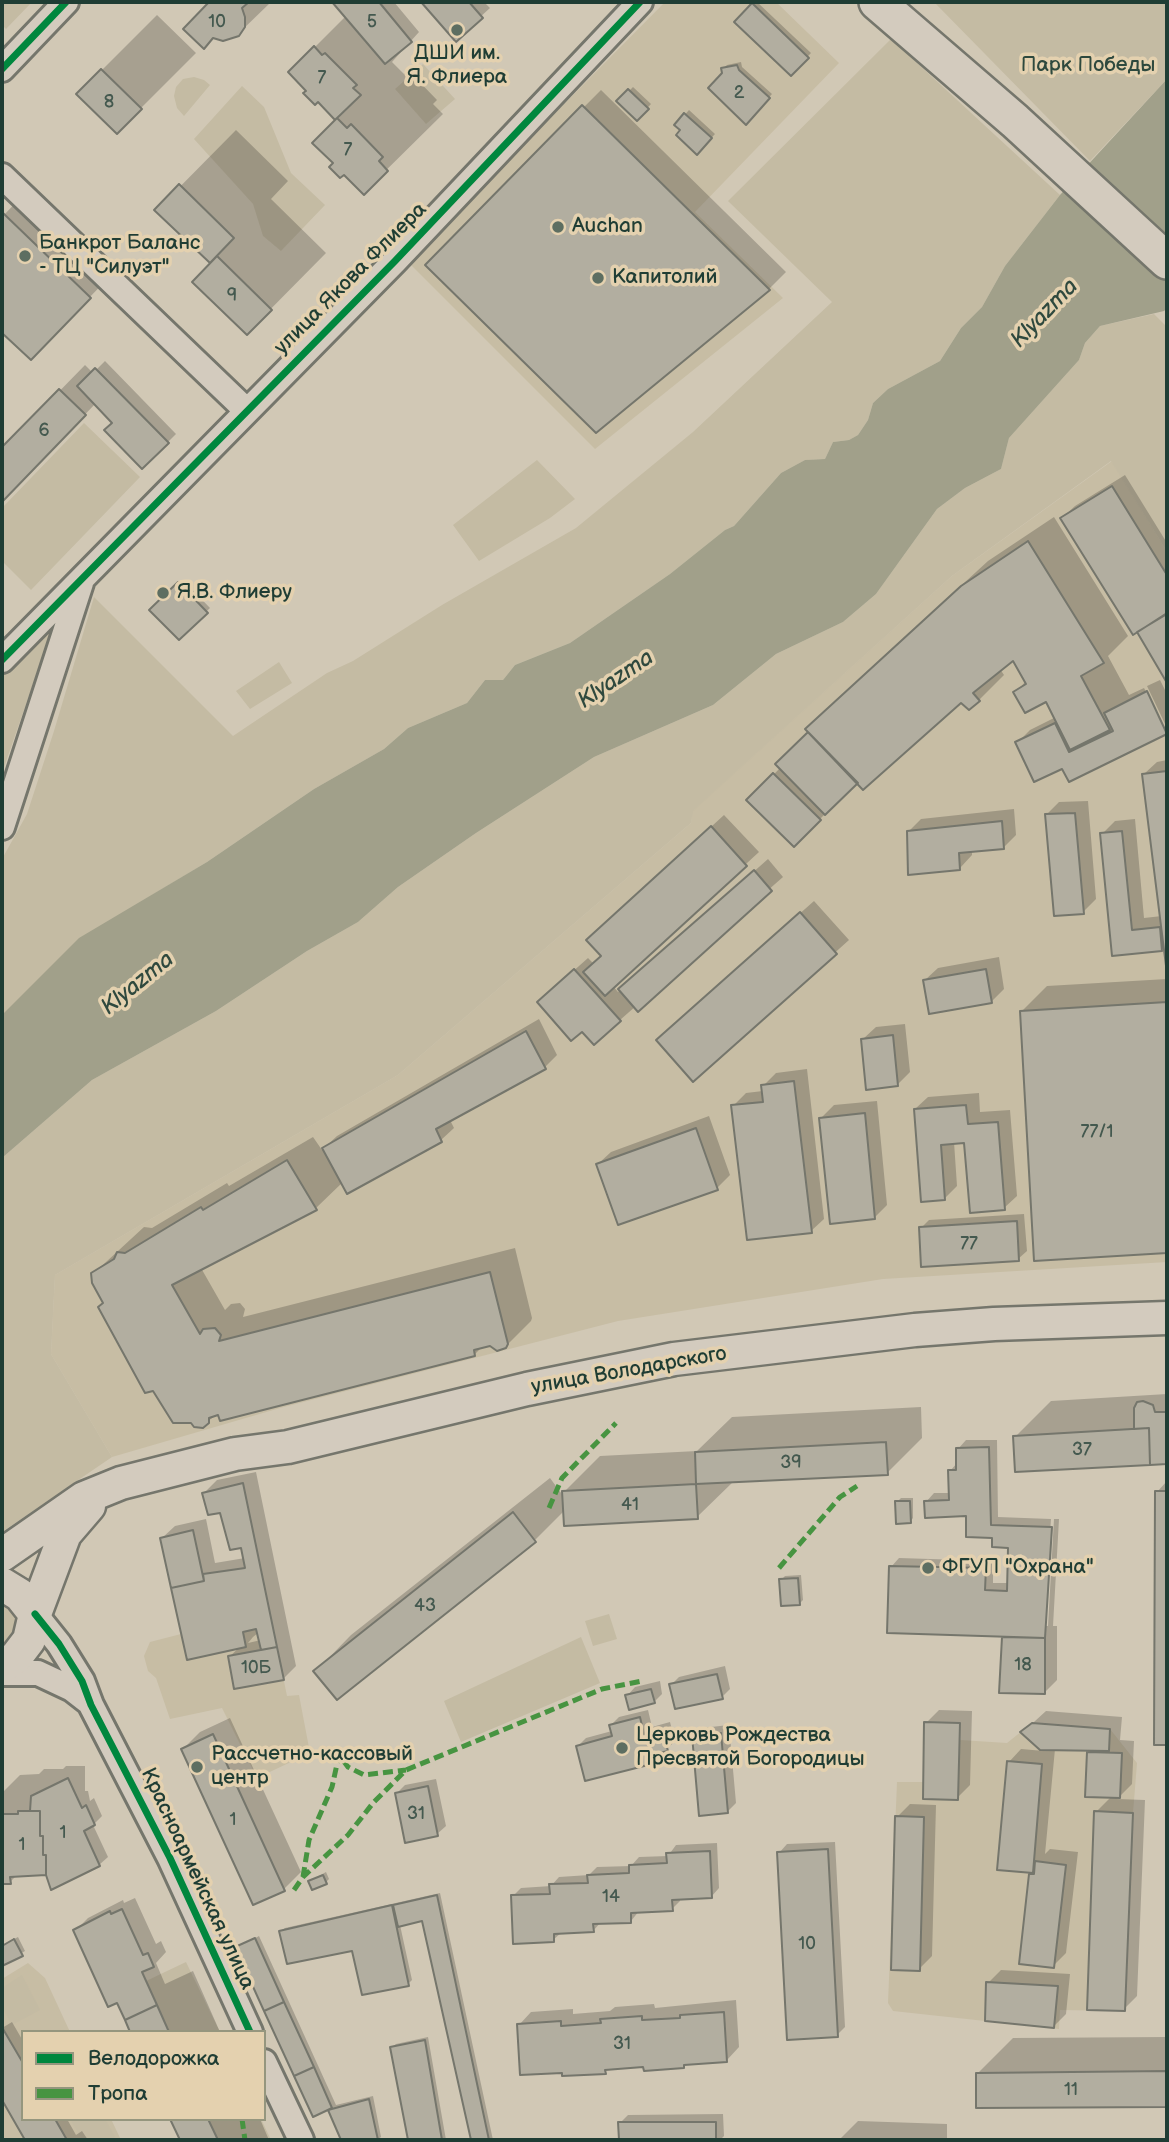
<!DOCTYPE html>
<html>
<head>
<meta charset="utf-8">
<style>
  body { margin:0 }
  #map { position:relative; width:1169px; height:2142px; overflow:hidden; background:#d1c8b5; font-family:"Balsamiq Sans",sans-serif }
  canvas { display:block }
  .frame { position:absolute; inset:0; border:4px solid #1f3d34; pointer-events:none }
  .legend { position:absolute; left:21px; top:2030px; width:245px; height:91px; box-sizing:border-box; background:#e4d1af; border:2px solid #95967e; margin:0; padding:9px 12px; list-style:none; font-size:21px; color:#1f3d34 }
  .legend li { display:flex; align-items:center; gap:14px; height:35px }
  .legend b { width:35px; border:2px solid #95967e }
</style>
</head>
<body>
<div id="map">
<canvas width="1169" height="2142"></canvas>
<div class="frame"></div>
<ul class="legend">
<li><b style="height:9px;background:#00873e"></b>Велодорожка</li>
<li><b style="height:9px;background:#479441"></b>Тропа</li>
</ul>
</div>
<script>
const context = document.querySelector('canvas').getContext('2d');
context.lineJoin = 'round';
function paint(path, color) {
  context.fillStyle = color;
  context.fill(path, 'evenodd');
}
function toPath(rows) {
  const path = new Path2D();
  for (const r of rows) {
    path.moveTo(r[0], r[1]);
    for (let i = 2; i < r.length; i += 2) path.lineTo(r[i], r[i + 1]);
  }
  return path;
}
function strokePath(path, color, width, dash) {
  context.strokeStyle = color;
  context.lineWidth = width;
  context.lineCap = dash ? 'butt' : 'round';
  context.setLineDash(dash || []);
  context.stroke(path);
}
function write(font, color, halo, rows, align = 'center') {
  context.font = font + ' "Balsamiq Sans",sans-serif';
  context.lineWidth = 7;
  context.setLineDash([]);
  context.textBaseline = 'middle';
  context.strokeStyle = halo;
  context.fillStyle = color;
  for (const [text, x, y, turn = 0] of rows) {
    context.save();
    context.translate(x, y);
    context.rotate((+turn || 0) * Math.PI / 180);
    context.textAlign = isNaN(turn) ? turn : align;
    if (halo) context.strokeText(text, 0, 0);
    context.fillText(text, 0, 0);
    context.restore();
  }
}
paint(toPath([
  [665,2,776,2,839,63,695,212,783,298,595,449,408,262],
  [1112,461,1167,552,1167,1262,883,1279,618,1321,280,1408,112,1457,51,1354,55,1275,398,1075,691,823,692,811,952,576],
  [256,1629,261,1650,277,1647,287,1696,299,1695,310,1753,257,1778,222,1708,170,1719,156,1678,148,1671,144,1656,150,1642,181,1634,187,1660,246,1647,243,1632],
  [924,1722,960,1723,960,1740,1007,1743,1032,1723,1110,1729,1137,1763,1133,1813,1125,2011,1060,2010,1059,2029,893,2011,888,2003,897,1782,923,1782],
  [28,1963,45,1978,70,2032,23,2032,23,2119,111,2119,121,2140,2,2140,2,1979]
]), '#c7bda4');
paint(toPath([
  [2,2,32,2,6,29,2,25],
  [934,2,1167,2,1167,79,1090,161],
  [891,39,1060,195,1005,266,982,307,961,328,940,361,888,389,873,403,868,420,858,435,849,440,833,442,825,459,805,460,781,473,734,526,725,530,670,574,570,643,515,665,503,680,485,680,467,703,408,728,384,749,314,789,207,862,144,900,2,1015,2,859,27,814,54,731,94,597,233,736,327,673,353,661,442,605,576,528,693,432,832,302,728,201],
  [423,64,455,99,426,124,395,89],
  [194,77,204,80,210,85,184,116,177,108,174,96,176,87,183,79],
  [242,86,264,107,291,173,325,205,281,251,263,236,253,204,194,139],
  [1154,314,1167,327,1167,552,1111,461,952,576,693,811,691,823,398,1075,55,1275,51,1354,112,1457,2,1532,2,1158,92,1080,216,1011,307,951,358,922,398,887,476,833,594,757,713,705,776,654,843,622,876,594,937,509,965,488,1001,469,1009,438,1079,360,1085,343,1100,326],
  [84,423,140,477,31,590,2,561,2,508],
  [537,460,575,499,550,518,479,561,453,525],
  [56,618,2,773,2,675],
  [279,662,292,683,250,709,236,691],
  [2,1594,13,1608,19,1628,2,1652],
  [609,1614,617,1639,593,1646,585,1621],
  [581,1637,600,1683,461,1742,444,1701],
  [186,1962,220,2032,169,2032,146,1981],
  [22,1975,40,2010,12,2025,2,2006,2,1988],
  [70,2119,105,2119,115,2137,109,2140,82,2139],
  [208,2119,261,2119,271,2140,218,2140]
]), '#c4bba3');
paint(toPath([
  [1167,79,1167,308,1164,311,1100,326,1085,343,1079,360,1009,438,1001,469,965,488,937,509,876,594,843,622,776,654,713,705,594,757,476,833,398,887,358,922,307,951,216,1011,92,1080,2,1158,2,1015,79,938,207,862,314,789,384,749,408,728,467,703,485,680,503,680,515,665,570,643,670,574,725,530,734,526,781,473,805,460,825,459,833,442,849,440,858,435,868,420,873,403,888,389,940,361,961,328,982,307,1005,266,1060,195]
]), '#a1a08a');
paint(toPath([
  [212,2,271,2,238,34,186,29],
  [335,2,394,2,419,32,392,62,404,74,408,70,437,100,433,104,443,114,364,192,335,163,338,120,290,72,346,16],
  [424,2,484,2,490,8,456,39],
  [757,2,811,53,791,74,737,22],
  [157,15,196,53,117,132,78,94],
  [741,62,742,67,772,94,746,122,723,69,727,65],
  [633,87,651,104,637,119,619,101],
  [601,90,786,272,769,289,596,431,427,265],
  [689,110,715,134,697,153,682,130,676,125],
  [236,130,288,181,271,199,326,253,247,333,212,263,157,210],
  [29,189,115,271,31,358,2,330,2,217],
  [105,361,176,434,143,467,114,422,96,403,2,501,2,450,85,365,93,373],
  [1125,475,1167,543,1167,679,1138,630,1062,518,1075,506],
  [1054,517,1128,636,1108,656,1129,695,1144,688,1167,732,1069,780,1063,766,1017,743,1030,730,1056,717,1047,699,1015,693,1026,681,1013,659,1000,669,1004,675,979,700,961,701,857,782,794,845,749,800,781,767,810,732,807,729,832,704,988,561],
  [183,580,210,608,179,638,152,610],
  [1160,680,1167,694,1167,728,1147,686],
  [1167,760,1167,963,1165,946,1161,949,1114,954,1102,834,1115,821,1135,819,1144,918,1162,916,1144,774,1157,762],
  [1088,801,1096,899,1083,912,1046,815,1059,802],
  [1014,809,1016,835,1003,848,972,850,972,855,960,868,908,832,921,819],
  [724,815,759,852,613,986,618,992,768,859,783,877,620,1020,552,990,588,958,594,964,602,956,601,928],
  [814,901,849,940,693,1080,671,1028],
  [999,957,1004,989,991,1002,925,980,938,968],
  [1167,979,1167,1251,1036,1259,1022,1011,1047,986],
  [539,1019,557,1055,545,1067,450,1120,454,1128,441,1140,343,1182,316,1208,201,1268,225,1310,231,1304,240,1303,245,1309,243,1317,515,1248,532,1318,531,1321,505,1347,490,1344,483,1346,474,1355,219,1413,208,1421,105,1302,93,1274,144,1227,152,1228,227,1183,229,1186,313,1137,322,1150,337,1136],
  [905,1024,910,1072,897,1085,863,1039,876,1027],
  [807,1069,824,1219,811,1231,733,1106,746,1093,763,1091,763,1086,776,1073],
  [979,1093,980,1112,1010,1110,1017,1196,1004,1208,966,1141,954,1142,957,1186,944,1199,915,1109,928,1097],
  [877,1101,887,1205,874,1218,821,1118,834,1105],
  [709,1116,730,1175,717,1188,598,1164,611,1152],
  [1024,1214,1027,1251,1018,1259,921,1228,929,1220],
  [1167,1394,1167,1462,1017,1470,1015,1437,1051,1401],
  [921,1407,922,1438,887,1473,734,1481,697,1517,565,1510,535,1540,337,1697,316,1671,351,1635,550,1478,564,1497,564,1492,600,1456,697,1451,732,1417],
  [966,1440,997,1440,998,1517,1051,1519,1044,1626,1048,1626,1054,1519,1059,1519,1053,1626,1057,1626,1057,1680,1044,1693,1004,1638,1007,1635,891,1567,899,1558,993,1561,993,1583,1009,1583,1010,1547,968,1514,926,1502,934,1493,950,1493,950,1471,958,1462,958,1449],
  [256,1472,296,1666,283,1679,230,1656,240,1647,162,1538,175,1526,206,1519,215,1563,245,1558,242,1546,222,1511,204,1493,217,1480],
  [259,1632,261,1640,248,1643,253,1637],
  [1167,1481,1167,1744,1156,1744,1157,1492],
  [901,1498,913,1498,913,1518,910,1522,897,1502],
  [801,1575,803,1600,799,1604,781,1580,785,1576],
  [725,1666,730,1689,722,1697,671,1685,679,1677],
  [660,1681,662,1694,654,1702,627,1696,635,1687],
  [648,1710,652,1727,670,1722,675,1741,667,1749,659,1751,660,1754,651,1762,578,1746,586,1738,612,1731,611,1725,619,1717],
  [939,1710,972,1711,970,1785,957,1798,926,1723],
  [1046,1711,1122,1717,1120,1740,1134,1741,1132,1784,1117,1799,1145,1800,1137,1996,1124,2009,1096,1812,1112,1796,1087,1795,1089,1749,1055,1749,1045,1854,1050,1849,1078,1852,1066,1953,1053,1966,1031,1874,1033,1872,999,1868,1009,1762,1021,1749,1044,1751,1023,1732],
  [230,1718,301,1872,284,1889,183,1749,200,1732],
  [729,1725,736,1803,727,1812,694,1736,702,1728],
  [66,1766,85,1766,85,1791,88,1791,90,1801,94,1798,102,1816,93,1825,108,1857,99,1865,47,1873,17,1875,10,1882,2,1882,2,1793,20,1775,39,1774,44,1769,63,1769],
  [436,1779,446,1826,437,1834,397,1793,405,1785],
  [910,1804,936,1805,932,1956,919,1969,897,1817],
  [835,1842,845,2027,837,2035,779,1853,787,1844],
  [717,1843,719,1888,711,1897,680,1898,680,1901,672,1909,639,1911,631,1921,601,1922,593,1931,562,1932,553,1940,513,1896,521,1888,551,1886,559,1877,589,1875,597,1867,631,1866,639,1857,668,1856,676,1845],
  [326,1872,329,1879,326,1882,310,1881],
  [440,1893,493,2140,473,2140,423,1919,400,1925,412,1980,408,1984,353,1949,281,1931,285,1928],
  [135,1898,156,1944,161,1941,166,1952,156,1963,165,1984,193,1971,220,2032,132,2032,118,2000,75,1931,88,1918,123,1900,124,1903],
  [259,1936,336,2105,373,2096,381,2137,377,2140,343,2140,329,2107,237,1948],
  [18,1937,25,1951,2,1964,2,1945],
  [1001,1970,1070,1974,1066,2014,1054,2026,988,1983],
  [736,2000,739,2047,727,2060,687,2063,683,2067,645,2065,609,2068,605,2072,519,2025,531,2012,573,2009,573,2014,610,2011,615,2007,654,2004,655,2008],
  [12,2022,23,2041,23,2119,67,2119,76,2135,82,2131,88,2140,27,2140,2,2096,2,2028],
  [428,2037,446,2140,410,2140,392,2047,396,2044],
  [1167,2037,1167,2105,977,2106,977,2074,1013,2038],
  [723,2114,724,2136,720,2140,620,2140,620,2123,628,2115],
  [172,2119,260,2119,269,2140,181,2140],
  [858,2121,947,2124,947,2140,839,2140]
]), '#0003');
const building = toPath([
  [209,2,249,2,242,8,245,17,245,27,239,36,223,41,213,38,204,49,183,29,209,2],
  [332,2,379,2,412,42,385,64,332,2],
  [421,2,469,2,483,18,456,42,421,2],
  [752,3,809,58,791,76,734,22,752,3],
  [314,46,322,55,325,53,357,85,353,88,361,95,335,120,318,102,315,105,303,93,306,91,288,72,314,46],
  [737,65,739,70,770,98,746,125,708,88,722,73,721,68,737,65],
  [101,69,142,109,117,134,76,94,101,69],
  [628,89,649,109,637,121,616,101,628,89],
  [582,105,770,290,596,433,425,265,582,105],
  [684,113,712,138,697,155,676,135,680,130,674,125,684,113],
  [337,118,347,128,351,124,383,157,379,161,388,171,364,195,344,175,340,178,329,167,333,163,312,143,337,118],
  [179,184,234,238,210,263,154,210,179,184],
  [3,213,91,298,31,360,2,333,3,213],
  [217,256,272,310,247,335,192,282,217,256],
  [95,368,169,443,142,469,104,430,112,423,77,386,95,368],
  [59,389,86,415,2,502,2,447,59,389],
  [1112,486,1167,575,1167,613,1133,635,1060,518,1112,486],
  [1028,541,1104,663,1081,676,1110,730,1070,750,1046,702,1025,713,1013,692,1026,684,1013,661,973,693,980,701,969,710,961,703,863,790,805,729,961,586,1028,541],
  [178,582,208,613,179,640,149,610,178,582],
  [1167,614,1167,683,1137,632,1167,614],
  [1147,691,1167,734,1069,782,1062,769,1034,782,1015,742,1055,723,1069,752,1113,731,1104,713,1147,691],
  [808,732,858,783,825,815,775,764,808,732],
  [1167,771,1167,974,1142,774,1167,771],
  [773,773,821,820,794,847,746,800,773,773],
  [1075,813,1084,914,1054,916,1045,814,1075,813],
  [1002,821,1004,849,959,853,960,870,908,875,907,831,1002,821],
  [711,826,747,866,605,996,583,972,601,956,586,940,711,826],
  [1122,831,1132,930,1160,927,1162,951,1112,956,1100,833,1122,831],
  [754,870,772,891,638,1012,618,989,754,870],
  [800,912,837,954,693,1082,656,1040,800,912],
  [574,969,621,1021,594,1045,582,1032,571,1041,537,1002,574,969],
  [986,969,992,1003,929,1014,923,980,986,969],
  [1167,1002,1167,1253,1034,1261,1020,1011,1167,1002],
  [526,1031,546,1069,436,1129,442,1142,347,1194,322,1148,526,1031],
  [893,1035,898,1086,866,1090,861,1039,893,1035],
  [794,1081,812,1233,747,1240,731,1105,763,1102,761,1085,794,1081],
  [966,1105,968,1124,998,1122,1005,1210,970,1213,964,1143,941,1145,945,1200,921,1202,914,1109,966,1105],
  [865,1113,875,1219,830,1224,819,1118,865,1113],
  [696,1128,718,1190,618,1225,596,1164,696,1128],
  [287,1160,317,1210,172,1285,200,1334,203,1329,215,1328,221,1335,219,1341,490,1272,508,1344,506,1348,497,1351,490,1346,474,1350,475,1356,220,1421,218,1415,209,1418,209,1423,203,1428,194,1427,191,1423,173,1423,153,1391,145,1393,98,1307,103,1303,92,1283,91,1273,114,1259,117,1252,125,1253,201,1207,203,1210,287,1160],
  [1017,1221,1019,1261,921,1267,919,1227,1017,1221],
  [1143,1401,1153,1405,1155,1412,1167,1412,1167,1464,1150,1465,1149,1428,1134,1429,1134,1408,1137,1402,1143,1401],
  [1149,1428,1150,1465,1015,1472,1013,1436,1149,1428],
  [886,1442,888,1475,696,1484,695,1452,886,1442],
  [989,1447,991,1525,1052,1527,1045,1638,887,1633,889,1566,986,1568,985,1590,1007,1591,1008,1548,992,1547,992,1538,966,1537,966,1516,925,1518,924,1501,949,1500,948,1470,956,1470,956,1448,989,1447],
  [243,1483,277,1647,261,1650,256,1629,243,1632,246,1647,187,1660,171,1588,204,1581,203,1574,245,1568,241,1548,230,1550,220,1513,208,1515,202,1493,243,1483],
  [696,1484,698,1519,564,1526,562,1491,696,1484],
  [1155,1491,1167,1491,1167,1745,1154,1745,1155,1491],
  [895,1501,910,1501,911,1523,896,1524,895,1501],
  [513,1512,536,1542,337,1700,313,1671,513,1512],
  [193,1530,204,1581,171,1588,160,1538,193,1530],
  [798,1578,800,1605,781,1606,779,1579,798,1578],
  [1002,1637,1045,1638,1045,1694,999,1693,1002,1637],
  [277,1647,284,1680,234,1689,228,1656,277,1647],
  [717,1674,723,1699,675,1709,669,1684,717,1674],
  [651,1689,655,1703,629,1710,625,1695,651,1689],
  [640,1717,644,1734,662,1729,668,1751,650,1755,652,1764,585,1781,576,1746,612,1736,609,1725,640,1717],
  [924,1722,960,1723,958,1800,923,1799,924,1722],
  [1032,1723,1110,1729,1109,1751,1040,1750,1020,1732,1032,1723],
  [721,1733,728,1813,699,1816,692,1735,721,1733],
  [213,1734,285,1891,253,1905,181,1749,213,1734],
  [1087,1752,1122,1753,1120,1798,1085,1797,1087,1752],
  [1007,1761,1042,1764,1033,1873,997,1870,1007,1761],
  [68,1778,82,1808,86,1805,95,1825,84,1831,100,1866,51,1890,46,1875,46,1855,43,1855,43,1836,40,1836,40,1811,30,1811,31,1796,68,1778],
  [428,1786,438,1836,405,1843,395,1793,428,1786],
  [18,1811,40,1811,40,1836,43,1836,43,1855,46,1855,46,1875,10,1877,11,1884,2,1884,2,1814,18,1814,18,1811],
  [1094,1811,1133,1813,1125,2011,1087,2010,1094,1811],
  [895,1816,924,1817,920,1971,891,1970,895,1816],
  [828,1849,838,2037,787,2040,777,1852,828,1849],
  [710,1851,712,1898,672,1900,673,1911,631,1913,631,1923,593,1924,594,1932,554,1934,554,1942,513,1944,511,1895,550,1894,549,1884,588,1883,587,1875,629,1873,629,1865,667,1863,666,1853,710,1851],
  [1035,1861,1066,1865,1054,1968,1019,1964,1029,1874,1034,1874,1035,1861],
  [323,1875,327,1884,312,1890,308,1881,323,1875],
  [437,1895,489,2140,471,2140,422,1921,398,1927,393,1905,437,1895],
  [392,1905,409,1986,362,1995,352,1951,287,1964,279,1931,392,1905],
  [122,1909,143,1955,148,1953,154,1967,142,1972,157,2005,125,2020,117,2003,108,2007,73,1930,110,1911,111,1914,122,1909],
  [255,1938,284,2002,264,2011,235,1947,255,1938],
  [14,1939,23,1956,2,1966,2,1946,14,1939],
  [986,1982,1058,1986,1054,2028,985,2021,986,1982],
  [284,2002,314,2067,294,2076,264,2011,284,2002],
  [157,2005,169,2032,130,2032,125,2020,157,2005],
  [724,2012,727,2062,684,2065,684,2068,644,2071,643,2067,605,2070,606,2074,562,2076,562,2073,520,2075,517,2024,561,2021,561,2026,601,2023,600,2019,642,2016,642,2020,680,2018,680,2015,724,2012],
  [3,2029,23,2063,23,2119,55,2119,67,2140,25,2140,2,2100,3,2029],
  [425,2040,442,2140,408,2140,390,2047,425,2040],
  [314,2067,332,2108,313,2117,294,2076,314,2067],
  [1167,2071,1167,2107,976,2108,976,2073,1167,2071],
  [369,2099,378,2140,341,2140,328,2110,369,2099],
  [170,2119,208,2119,218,2140,180,2140,170,2119],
  [618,2122,716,2122,716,2140,619,2140,618,2122]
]);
paint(building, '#b2aea0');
strokePath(building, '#75766c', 2);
const minor = toPath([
  [2,69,66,2],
  [2,176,246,410],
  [2,660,395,261,640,2],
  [2,827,81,583],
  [35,1614,59,1644,82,1681,91,1705,170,1858,250,2032],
  [2,1673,38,1673,72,1689,90,1703],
  [264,2062,301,2140]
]);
const major = toPath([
  [2,1555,84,1498,121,1483,235,1454,288,1447,527,1389,674,1359,915,1330,994,1324,1167,1318],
  [2,1584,20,1595,35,1614],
  [2,1667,16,1657,29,1640,35,1614,65,1534,89,1506]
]);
const highway = toPath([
  [877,2,1015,121,1167,261]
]);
strokePath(minor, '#75766c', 30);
strokePath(major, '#75766c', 37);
strokePath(highway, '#75766c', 40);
strokePath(minor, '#d3cbbe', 24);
strokePath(major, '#d3cbbe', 32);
strokePath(highway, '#d3cbbe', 35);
strokePath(toPath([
  [549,1508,562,1478,616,1423],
  [779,1568,840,1497,857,1486],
  [303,1877,309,1840,332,1787,339,1755,348,1767,364,1775,406,1770],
  [294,1890,303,1877,348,1835,373,1803,406,1770,602,1689,642,1681],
  [242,2119,245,2140]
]), '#479441', 5, [10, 5]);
strokePath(toPath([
  [2,69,66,2],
  [2,660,395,261,640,2],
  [35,1614,59,1644,82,1681,91,1705,170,1858,250,2032]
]), '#00873e', 7);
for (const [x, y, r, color] of [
  [457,30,7,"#5d6e61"],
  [558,227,7,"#5d6e61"],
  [25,256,7,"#5d6e61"],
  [598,278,7,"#5d6e61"],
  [163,593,7,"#5d6e61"],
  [928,1568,7,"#5d6e61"],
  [622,1748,7,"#5d6e61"],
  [197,1767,7,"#5d6e61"]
]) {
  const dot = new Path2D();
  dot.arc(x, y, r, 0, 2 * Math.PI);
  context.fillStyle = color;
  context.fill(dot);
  strokePath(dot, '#e4d1af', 2.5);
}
write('18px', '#44594f', null, [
  ["10",217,22],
  ["5",372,22],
  ["7",322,78],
  ["2",739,93],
  ["8",109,102],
  ["7",348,150],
  ["9",232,296],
  ["6",44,431],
  ["77/1",1097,1132],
  ["77",969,1244],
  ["37",1082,1450],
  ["39",791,1463],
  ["41",630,1505],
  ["43",425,1606],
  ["18",1023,1665],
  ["10Б",256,1668],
  ["31",416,1814],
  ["1",233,1820],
  ["1",63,1833],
  ["1",22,1845],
  ["14",611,1897],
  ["10",807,1944],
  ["31",622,2044],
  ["11",1071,2090]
]);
write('21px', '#1f3d34', '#e4d1af', [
  ["ДШИ им.",457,54,"center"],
  ["Я. Флиера",457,78,"center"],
  ["Auchan",572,227],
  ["Банкрот Баланс",39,244],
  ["- ТЦ \"Силуэт\"",39,268],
  ["Капитолий",612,278],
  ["Я.В. Флиеру",177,593],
  ["ФГУП \"Охрана\"",942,1568],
  ["Церковь Рождества",636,1736],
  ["Пресвятой Богородицы",636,1760],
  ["Рассчетно-кассовый",211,1755],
  ["центр",211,1779]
], 'left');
write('21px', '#2e493e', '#e4d1af', [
  ["Парк Победы",1088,66]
]);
write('21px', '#1f3d34', '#e4d1af', [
  ["улица Якова Флиера",351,279,-45],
  ["улица Володарского",629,1371,-10],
  ["Красноармейская улица",197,1879,65]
]);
write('italic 23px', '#2f493e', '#e4d1af', [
  ["Klyazma",1045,314,-46],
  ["Klyazma",616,680,-34],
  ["Klyazma",138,984,-39]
]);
</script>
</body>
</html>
